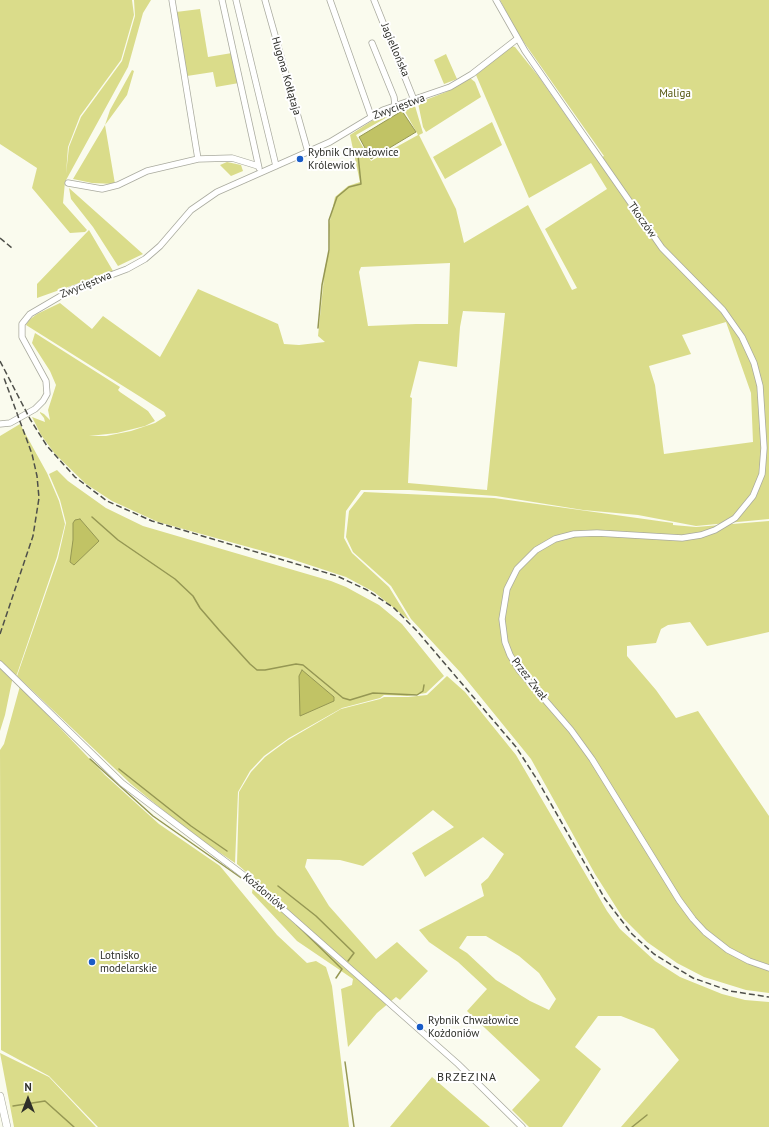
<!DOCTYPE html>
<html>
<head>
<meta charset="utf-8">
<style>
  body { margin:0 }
  #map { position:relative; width:769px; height:1127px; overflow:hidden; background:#fafbee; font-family:"PT Sans",sans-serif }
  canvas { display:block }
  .north { position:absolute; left:8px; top:1079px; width:40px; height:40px; -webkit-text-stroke:3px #fff; paint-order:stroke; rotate:0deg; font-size:11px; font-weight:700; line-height:16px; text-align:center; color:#2e2f2a }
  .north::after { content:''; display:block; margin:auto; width:14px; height:18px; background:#2e2f2a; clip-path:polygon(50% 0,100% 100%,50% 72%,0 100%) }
</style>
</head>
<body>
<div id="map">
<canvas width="769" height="1127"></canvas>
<div class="north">N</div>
</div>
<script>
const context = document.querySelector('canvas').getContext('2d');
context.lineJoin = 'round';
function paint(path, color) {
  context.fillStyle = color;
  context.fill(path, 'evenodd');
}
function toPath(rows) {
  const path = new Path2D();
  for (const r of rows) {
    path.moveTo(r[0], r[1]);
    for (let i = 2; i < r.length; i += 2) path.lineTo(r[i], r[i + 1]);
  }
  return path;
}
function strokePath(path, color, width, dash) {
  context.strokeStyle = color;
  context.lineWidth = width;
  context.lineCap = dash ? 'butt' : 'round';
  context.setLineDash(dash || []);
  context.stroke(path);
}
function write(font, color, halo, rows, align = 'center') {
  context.font = font + ' "PT Sans",sans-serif';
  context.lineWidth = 4;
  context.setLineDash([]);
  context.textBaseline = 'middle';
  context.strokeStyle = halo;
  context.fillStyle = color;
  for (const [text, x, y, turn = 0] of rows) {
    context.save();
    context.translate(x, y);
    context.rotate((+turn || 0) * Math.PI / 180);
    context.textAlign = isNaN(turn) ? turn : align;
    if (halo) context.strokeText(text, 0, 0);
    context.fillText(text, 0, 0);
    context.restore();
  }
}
paint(toPath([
  [0,0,132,0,134,15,121,60,80,116,68,147,66,174,69,147,81,117,122,61,135,16,134,0,151,0,143,13,128,67,65,182,63,203,87,230,85,232,70,233,32,188,37,168,0,144],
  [500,0,769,0,769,519,696,526,638,515,583,510,496,496,410,490,361,490,346,511,344,538,352,553,389,587,410,621,374,592,346,577,288,558,158,522,112,501,86,484,55,454,41,435,32,417,45,422,44,418,64,428,44,418,40,413,40,412,44,414,50,420,48,410,56,385,50,371,32,343,35,333,120,387,118,390,120,392,148,411,155,421,145,426,117,433,89,436,106,436,131,431,155,423,166,416,164,412,139,396,26,325,29,320,37,314,60,303,92,329,103,316,160,357,198,289,278,324,284,344,299,345,325,342,318,336,325,267,330,249,329,225,335,197,348,186,360,182,350,135,381,115,412,104,415,106,423,133,419,135,456,209,464,243,528,205,572,290,577,288,545,229,607,189,591,163,529,198,476,75,511,46,515,47,539,77,597,160,604,156,516,31],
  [403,108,418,135,371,161,356,135],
  [450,263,448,324,416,324,368,326,359,272,361,267],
  [463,311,505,313,487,490,408,483,412,398,410,397,419,361,457,367,460,327],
  [726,322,751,393,753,442,664,454,655,385,649,366,691,354,682,335],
  [200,9,208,57,232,53,239,83,216,87,213,72,187,76,176,12],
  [446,54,457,79,444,84,434,60],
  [132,70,134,71,127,95,105,125,115,184,92,183,73,179,105,125,110,110],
  [470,78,475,82,481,97,426,132,423,127,418,103,446,92],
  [492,122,502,145,445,179,433,157],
  [227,162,241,165,243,171,231,176,220,165],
  [69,188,143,254,118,266,93,227,71,199],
  [89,230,113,271,37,298,37,284],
  [20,424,47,473,59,501,65,524,57,557,17,674,12,681,5,715,0,731,0,436],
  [57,470,68,481,106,508,143,526,331,581,346,587,379,605,402,624,444,676,426,693,407,696,384,695,380,698,342,708,289,738,264,756,250,771,238,792,235,863,191,833,131,784,17,676,58,558,66,523,60,500,49,474],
  [364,492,494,498,673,523,673,525,696,527,769,521,769,632,707,646,690,622,668,625,661,629,656,643,627,646,627,656,656,690,676,718,698,711,769,816,769,993,746,990,704,977,677,963,647,942,623,918,595,874,531,759,461,673,411,619,391,586,353,552,346,537,349,511],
  [447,676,465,692,516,755,607,911,620,929,655,961,680,977,722,994,745,1000,769,1002,769,1127,621,1127,679,1060,654,1029,621,1016,598,1016,575,1047,601,1069,562,1127,529,1127,512,1110,540,1080,467,1011,487,989,458,962,429,942,419,930,484,896,481,884,488,878,504,854,483,837,425,877,412,853,454,827,433,810,363,866,340,860,307,859,305,867,329,906,376,959,397,942,428,971,400,1000,396,997,377,1013,348,1047,341,989,352,985,353,979,297,941,252,893,254,879,237,864,239,792,251,772,265,757,288,740,341,709,380,699,384,697,408,697,427,695],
  [467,936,486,936,519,956,539,973,556,999,549,1010,530,1001,496,980,467,953,459,948],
  [20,686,105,775,159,824,220,866,277,935,307,963,316,961,326,967,332,986,349,1127,98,1127,49,1076,1,1050,0,750,4,744],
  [0,1053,49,1077,96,1127,14,1127],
  [432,1077,490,1127,390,1127]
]), '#dadc8a');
const water = toPath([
  [402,111,416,132,371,159,359,137,402,111],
  [80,519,99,541,74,565,70,562,73,540,73,523,75,520,80,519],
  [302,670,334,697,334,701,300,716,299,676,302,670]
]);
paint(water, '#c1c365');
strokePath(water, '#959753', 1);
strokePath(toPath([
  [318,328,322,285,329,250,329,220,337,197,349,187,361,184,358,155],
  [92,517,118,540,175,579,193,596,200,608,219,630,250,664,257,670,265,670,296,664,303,665,343,698,350,700,373,693,417,695,423,691,424,685],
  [90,759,153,816,257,889],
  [119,769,191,826,227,851],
  [278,886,316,916,354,953,348,961],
  [297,925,342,969,336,978],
  [345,1062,354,1127],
  [13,1106,45,1101,74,1127],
  [632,1127,647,1115]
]), '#959753', 1.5);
const minor = toPath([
  [172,0,198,159,232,158,258,166],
  [222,0,259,168],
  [236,0,276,166],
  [265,0,308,152],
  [330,0,371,116],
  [374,0,414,100],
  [496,0,525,51,662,248,723,310,742,337,754,363,760,386,764,448,762,474,753,496,735,518,715,530,701,535,682,538,597,533,574,534,555,539,536,550,517,569,507,589,502,619,505,642,510,655,519,670,571,730,592,759,679,900,693,919,705,932,728,950,749,961,769,968],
  [372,43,394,97,395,105],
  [68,183,102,189,118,185,147,171,198,159],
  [0,424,10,423,35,409,43,401,47,394,46,381,22,337,22,324,30,314,71,290,127,269,145,259,160,246,191,210,217,192,330,142,383,110,450,87,472,74,517,39],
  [0,664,122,783,250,880,458,1064,522,1127]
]);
const major = toPath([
  [0,1096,7,1127]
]);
strokePath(minor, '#a9aa9e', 7);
strokePath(major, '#a9aa9e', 8);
strokePath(minor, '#fff', 5.5);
strokePath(major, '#fff', 7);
strokePath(toPath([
  [0,238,12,248],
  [0,361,30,419,47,446,75,477,107,501,152,521,337,576,367,590,394,608,417,631,516,747,538,781,605,899,632,934,654,954,693,978,730,991,769,997],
  [0,634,33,536,39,498,37,476,32,454,4,378]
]), '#4f504a', 1.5, [6, 3]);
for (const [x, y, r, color] of [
  [300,159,4,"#195cc7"],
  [92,962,4,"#195cc7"],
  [420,1027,4,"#195cc7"]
]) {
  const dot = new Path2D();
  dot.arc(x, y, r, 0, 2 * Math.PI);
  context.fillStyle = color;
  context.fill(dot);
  strokePath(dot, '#fff', 1.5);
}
write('11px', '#2e2f2a', '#fff', [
  ["Jagiellońska",395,50,67],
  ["Hugona Kołłątaja",286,76,74],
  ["Zwycięstwa",399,107,-20],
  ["Tkoczów",642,220,55],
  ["Zwycięstwa",86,285,-22],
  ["Przez Zwał",529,679,52],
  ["Kożdoniów",264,892,40]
]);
write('11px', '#55560f', '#fff', [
  ["Maliga",675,94]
]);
write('11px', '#2e2f2a', '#fff', [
  ["Rybnik Chwałowice",308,153],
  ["Królewiok",308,166],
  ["Lotnisko",100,956],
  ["modelarskie",100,969],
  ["Rybnik Chwałowice",428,1021],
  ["Kożdoniów",428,1034]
], 'left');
context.letterSpacing = '1px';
write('12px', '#2e2f2a', '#fff', [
  ["BRZEZINA",467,1078]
]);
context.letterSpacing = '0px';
</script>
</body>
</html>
